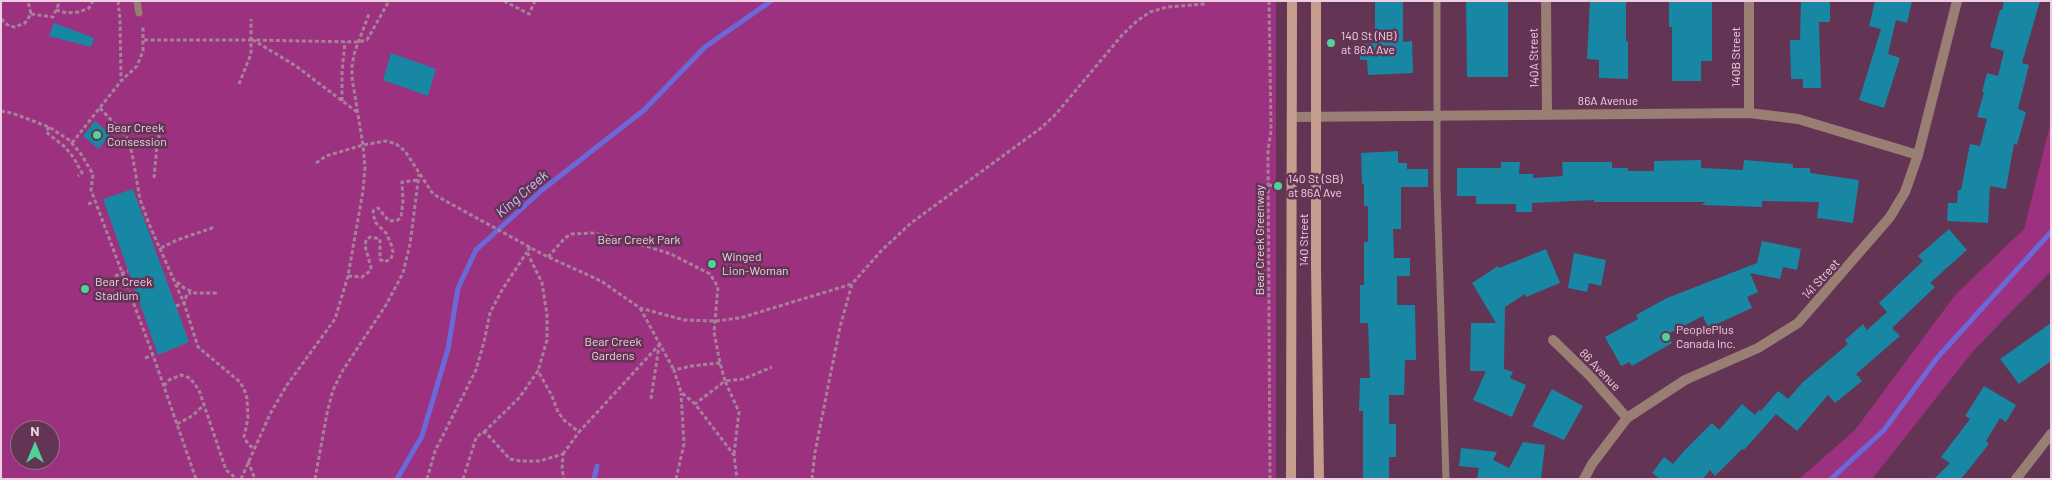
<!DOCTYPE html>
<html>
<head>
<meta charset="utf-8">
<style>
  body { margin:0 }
  #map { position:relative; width:2052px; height:480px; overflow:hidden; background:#633454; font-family:Barlow,sans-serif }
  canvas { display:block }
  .frame { position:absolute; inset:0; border:2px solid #edcfe1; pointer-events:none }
  .north { position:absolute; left:10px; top:420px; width:50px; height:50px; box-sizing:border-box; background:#633454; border:1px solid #9a728c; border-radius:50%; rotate:0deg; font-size:14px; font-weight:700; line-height:20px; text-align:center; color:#edcfe1 }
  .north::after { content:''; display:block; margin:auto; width:18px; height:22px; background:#50d398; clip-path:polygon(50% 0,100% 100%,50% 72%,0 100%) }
</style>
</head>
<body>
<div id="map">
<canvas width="2052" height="480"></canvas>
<div class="frame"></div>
<div class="north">N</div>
</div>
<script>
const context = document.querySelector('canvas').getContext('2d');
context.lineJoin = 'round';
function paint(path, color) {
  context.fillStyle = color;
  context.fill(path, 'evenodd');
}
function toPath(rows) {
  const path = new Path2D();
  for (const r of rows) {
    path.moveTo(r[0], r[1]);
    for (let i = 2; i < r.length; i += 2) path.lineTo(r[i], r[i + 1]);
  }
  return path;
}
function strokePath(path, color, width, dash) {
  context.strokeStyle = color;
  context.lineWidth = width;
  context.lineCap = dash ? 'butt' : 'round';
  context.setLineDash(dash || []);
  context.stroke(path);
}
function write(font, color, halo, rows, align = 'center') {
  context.font = font + ' Barlow,sans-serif';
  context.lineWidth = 5;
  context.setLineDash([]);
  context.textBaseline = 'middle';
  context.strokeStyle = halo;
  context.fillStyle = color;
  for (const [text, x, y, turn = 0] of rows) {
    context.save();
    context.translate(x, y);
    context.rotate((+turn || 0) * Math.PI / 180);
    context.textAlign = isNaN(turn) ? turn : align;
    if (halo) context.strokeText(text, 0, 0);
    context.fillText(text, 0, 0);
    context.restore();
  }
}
paint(toPath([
  [1,1,1276,1,1276,479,1,479],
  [20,430,50,430,50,460,20,460],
  [2051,121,2051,271,1974,350,1872,479,1799,479,1855,430,1955,295,2024,229]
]), '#9c327f');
strokePath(toPath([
  [397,479,422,436,448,349,458,288,476,250,542,190,644,110,705,47,771,1],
  [594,479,597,466],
  [1831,479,1884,430,1937,358,2051,232]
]), '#6b69da', 5);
paint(toPath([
  [1375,1,1403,1,1403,42,1412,41,1413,73,1368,75,1367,60,1360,60,1359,44,1375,43],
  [1466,1,1508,1,1508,77,1467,77],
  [1590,1,1626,1,1626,41,1628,41,1628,79,1599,78,1599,60,1587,59],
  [1669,1,1712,1,1712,61,1701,61,1701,81,1672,81,1672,27,1669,27],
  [1801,1,1830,1,1830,22,1819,22,1821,88,1803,88,1803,79,1791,79,1790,40,1800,40],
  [1875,1,1912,1,1907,23,1896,20,1888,54,1900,58,1884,108,1859,100,1881,29,1869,26],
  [2004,1,2040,1,2022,63,2029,65,2018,109,2026,112,2017,145,2014,144,2006,189,1990,186,1988,223,1947,221,1948,203,1957,203,1958,190,1961,190,1970,144,1980,146,1987,119,1977,117,1984,92,1982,92,1987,73,1998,76,2004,51,1990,47,2000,10,2002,10],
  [54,23,94,38,91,47,49,36],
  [391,53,436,69,428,96,383,80],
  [95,121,110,134,99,149,83,136],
  [1398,151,1398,163,1407,163,1407,169,1428,169,1428,187,1401,187,1401,229,1393,229,1394,258,1410,258,1410,276,1397,276,1397,305,1415,305,1416,360,1405,360,1404,395,1389,395,1389,424,1396,424,1396,457,1389,457,1389,479,1363,479,1363,411,1359,411,1360,378,1370,378,1368,323,1360,323,1360,285,1364,285,1364,242,1368,242,1368,206,1364,206,1364,184,1362,184,1361,153],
  [1701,160,1701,168,1743,170,1744,160,1793,164,1793,168,1810,168,1810,173,1859,180,1853,223,1817,218,1819,202,1762,201,1762,207,1701,205,1706,202,1594,202,1594,200,1532,203,1532,212,1516,212,1516,204,1476,204,1476,196,1457,196,1457,168,1501,168,1501,162,1520,162,1519,174,1533,174,1533,178,1563,176,1562,162,1612,162,1612,168,1628,168,1628,171,1654,171,1654,161],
  [133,189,189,342,158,355,103,199],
  [1949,229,1967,250,1930,283,1935,287,1892,328,1900,336,1856,374,1862,381,1835,403,1828,395,1797,431,1776,414,1744,450,1742,449,1715,476,1710,470,1703,479,1660,479,1652,473,1664,457,1673,464,1683,452,1712,423,1719,430,1742,404,1755,415,1759,410,1761,411,1778,391,1788,399,1803,382,1848,344,1845,340,1863,324,1867,330,1887,312,1879,303,1923,261,1918,256],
  [1762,241,1801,249,1797,270,1783,267,1780,279,1750,273,1758,292,1747,297,1752,308,1708,328,1703,316,1668,334,1672,343,1632,366,1629,362,1621,366,1605,337,1638,319,1636,315,1667,298,1757,263],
  [1546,249,1560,283,1526,297,1525,294,1505,307,1504,369,1513,372,1510,378,1526,385,1512,417,1473,400,1486,371,1470,371,1471,323,1496,323,1472,283,1498,266,1499,268],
  [1574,253,1606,260,1601,286,1589,283,1587,292,1568,288],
  [2051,323,2051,361,2019,384,2000,359],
  [1984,386,2016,405,2006,422,2000,418,1986,441,1989,444,1961,479,1934,479,1950,463,1941,457,1970,419,1965,416],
  [1552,389,1583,406,1564,440,1532,426],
  [1523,442,1545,445,1541,479,1477,479,1479,468,1459,466,1461,448,1497,452,1493,460,1509,468]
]), '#1787a4');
strokePath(toPath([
  [118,1,120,19,121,81],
  [504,1,529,14,535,1],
  [1269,1,1271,131,1268,150,1270,479],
  [56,10,67,13,79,12,89,8,93,1],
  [31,14,53,17,60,1],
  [1,19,9,26,15,27,25,23,31,14,28,1],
  [144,40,253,40],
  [239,84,251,54,251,19],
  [342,101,342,71,345,42],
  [100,108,126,136,132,153,140,199,149,224,184,303,198,347,240,382,244,389,247,398,248,418,244,437,248,444,253,448],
  [1,111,12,113,49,127,69,140,81,154,93,174,91,190,153,355,196,479],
  [357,112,296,66,253,40,358,42,367,40,389,1],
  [49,127,46,132,65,147,74,158,82,173,78,176],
  [72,143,121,81,137,66,143,51,143,26],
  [316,163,326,156,363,145,386,141,396,144,405,151,433,194,544,255,601,281,640,308,684,320,715,321,740,318,852,284],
  [154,178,157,144,162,126],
  [1269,185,1278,186],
  [88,204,96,201],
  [530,247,527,252,542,283,547,315,547,340,538,371],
  [161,248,177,240,215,227],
  [548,257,565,238,571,234,592,233,621,238,671,254,710,274,718,287,714,332,720,363,725,381,695,404],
  [115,276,128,271],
  [348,276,362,277,370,271,371,267,365,246,366,240,370,237,380,239,380,259,384,262,391,259,393,252,391,244,386,233,375,222,373,211,378,208,389,221,398,220,401,217,403,201,402,182,418,180],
  [177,282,184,288,195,293,219,293],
  [176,306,184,303,187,294,191,293],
  [640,308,674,370],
  [145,358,153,355],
  [720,363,691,366,674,370,681,392,695,404,734,455,737,479],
  [164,386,169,380,181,375,190,378,199,390,226,470,237,479],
  [651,399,659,346],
  [177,424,192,416,204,405],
  [484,432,519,398,538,371,552,396,558,412,564,420,579,432,659,345],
  [563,454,579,432],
  [734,454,739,412,725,381,743,379,772,367],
  [248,461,255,479],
  [241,479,270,414,287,385,335,319,348,276,363,191,365,168,363,145,352,78,352,65,355,51,369,14],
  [315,479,327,413,333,390,343,370,386,305,403,273,410,244,419,174],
  [427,479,435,451,476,370,484,342,490,313,502,290,527,252],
  [463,479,476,438,482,432,486,433,510,459,520,461,540,461,563,454,562,469,564,479],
  [676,479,684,444,681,393],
  [812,479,815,452,840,327,852,284,881,251,911,223,1041,128,1056,114,1123,34,1137,21,1150,12,1167,7,1205,4]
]), '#a78099', 3, [4, 2.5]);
strokePath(toPath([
  [137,1,139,13],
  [1437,1,1437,187,1446,479]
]), '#997e74', 7);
strokePath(toPath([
  [1546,1,1547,114],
  [1749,1,1749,113],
  [1292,117,1749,113,1798,119,1918,155],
  [1553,340,1591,377,1627,418],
  [1584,479,1592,464,1627,418,1685,380,1758,348,1798,323,1890,217,1905,192,1918,155,1957,1],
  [2016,479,2051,434]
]), '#997e74', 10);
strokePath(toPath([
  [1316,1,1316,266,1319,479],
  [1291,479,1292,1]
]), '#c69c8d', 10);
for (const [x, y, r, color] of [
  [1331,43,5,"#50d398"],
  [97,135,5,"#50d398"],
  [1278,186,5,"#50d398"],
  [712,264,5,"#50d398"],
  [85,289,5,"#50d398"],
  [1666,337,5,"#50d398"]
]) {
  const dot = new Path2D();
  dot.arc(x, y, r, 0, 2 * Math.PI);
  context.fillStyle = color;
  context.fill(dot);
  strokePath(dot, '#633454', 2);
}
write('12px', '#edcfe1', '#633454', [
  ["140 St (NB)",1341,36],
  ["at 86A Ave",1341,50],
  ["Bear Creek",107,128],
  ["Consession",107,142],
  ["140 St (SB)",1288,179],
  ["at 86A Ave",1288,193],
  ["Winged",722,257],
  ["Lion-Woman",722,271],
  ["Bear Creek",95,282],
  ["Stadium",95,296],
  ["PeoplePlus",1676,330],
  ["Canada Inc.",1676,344]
], 'left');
write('12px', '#edcfe1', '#633454', [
  ["140B Street",1736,57,-90],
  ["140A Street",1534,58,-91],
  ["86A Avenue",1608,101],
  ["Bear Creek Greenway",1260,240,-90],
  ["140 Street",1304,240,-90],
  ["141 Street",1821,279,-48],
  ["86 Avenue",1600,370,46]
]);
write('12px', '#eed1e3', '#633454', [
  ["Bear Creek Park",639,240],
  ["Bear Creek",613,342],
  ["Gardens",613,356]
]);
write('italic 14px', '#c1c6fe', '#633454', [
  ["King Creek",522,194,-41]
]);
</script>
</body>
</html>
